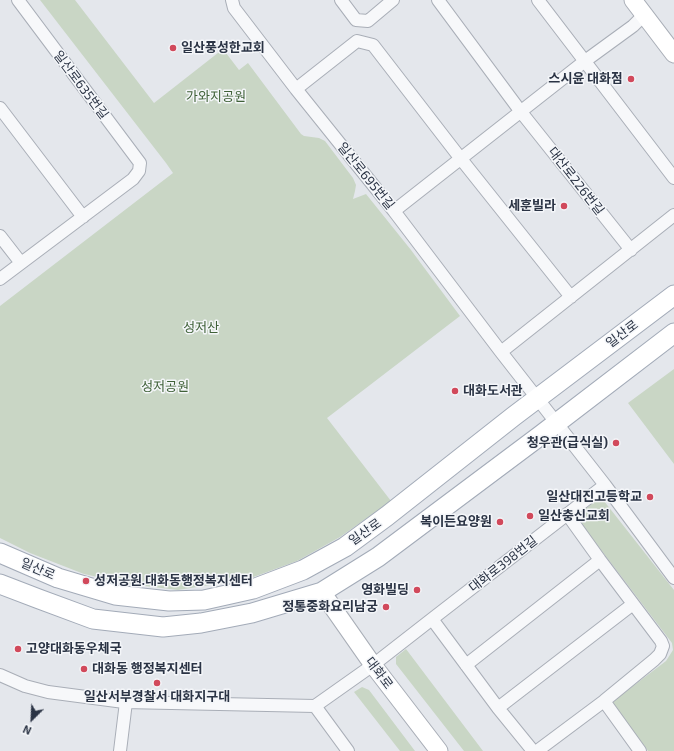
<!DOCTYPE html>
<html>
<head>
<meta charset="utf-8">
<style>
  body { margin:0 }
  #map { position:relative; width:674px; height:751px; overflow:hidden; background:#e4e7ec; font-family:"Exo 2",sans-serif }
  canvas { display:block }
  .north { position:absolute; left:12px; top:699px; width:40px; height:40px; -webkit-text-stroke:3px #f4f6f9; paint-order:stroke; rotate:204deg; font-size:11px; font-weight:700; line-height:16px; text-align:center; color:#2b3445 }
  .north::after { content:''; display:block; margin:auto; width:14px; height:18px; background:#2b3445; clip-path:polygon(50% 0,100% 100%,50% 72%,0 100%) }
</style>
</head>
<body>
<div id="map">
<canvas width="674" height="751"></canvas>
<div class="north">N</div>
</div>
<script>
const context = document.querySelector('canvas').getContext('2d');
context.lineJoin = 'round';
function paint(path, color) {
  context.fillStyle = color;
  context.fill(path, 'evenodd');
}
function toPath(rows) {
  const path = new Path2D();
  for (const r of rows) {
    path.moveTo(r[0], r[1]);
    for (let i = 2; i < r.length; i += 2) path.lineTo(r[i], r[i + 1]);
  }
  return path;
}
function strokePath(path, color, width, dash) {
  context.strokeStyle = color;
  context.lineWidth = width;
  context.lineCap = dash ? 'butt' : 'round';
  context.setLineDash(dash || []);
  context.stroke(path);
}
function write(font, color, halo, rows, align = 'center') {
  context.font = font + ' "Exo 2","Noto Sans KR",sans-serif';
  context.lineWidth = 3;
  context.setLineDash([]);
  context.textBaseline = 'middle';
  context.strokeStyle = halo;
  context.fillStyle = color;
  for (const [text, x, y, turn = 0] of rows) {
    context.save();
    context.translate(x, y);
    context.rotate((+turn || 0) * Math.PI / 180);
    context.textAlign = isNaN(turn) ? turn : align;
    if (halo) context.strokeText(text, 0, 0);
    context.fillText(text, 0, 0);
    context.restore();
  }
}
paint(toPath([
  [40,0,75,0,154,103,223,49,239,70,248,63,301,134,304,136,319,138,325,141,353,178,356,185,355,191,353,199,366,194,411,250,460,316,327,418,391,501,340,537,297,561,248,579,178,590,129,584,84,574,30,553,0,538,0,306,173,173,166,163],
  [674,369,674,464,628,403],
  [598,499,604,501,674,590,674,751,648,751,612,702,666,661,673,650,672,643,582,525,581,521,581,516,584,510],
  [406,649,483,751,464,751,396,664,396,657],
  [362,687,369,690,415,751,400,751,354,692]
]), '#c9d6c5');
const street = toPath([
  [232,0,234,8,296,89,394,211,501,352,605,485,674,578],
  [341,0,356,20,368,21,393,0],
  [438,0,521,112,631,250],
  [538,0,674,178],
  [296,89,357,41,373,45,461,159,571,297],
  [0,108,83,217],
  [394,211,585,61,633,26,644,15],
  [0,236,21,263],
  [0,279,133,179,139,171,140,163,18,0],
  [501,352,674,215],
  [432,619,498,708,533,751],
  [466,665,600,560],
  [0,675,25,686,48,692,124,702,315,706,348,751],
  [604,701,640,751],
  [315,706,373,665,432,619,605,485],
  [498,708,633,604],
  [120,751,126,702],
  [537,751,604,701,654,660,660,654,663,646,661,641,600,560,567,514]
]);
const secondary = toPath([
  [633,0,674,54],
  [322,592,373,665,439,751]
]);
const primary = toPath([
  [0,553,58,578,115,595,169,601,204,600,253,589,303,570,345,547,387,516,514,416,674,295],
  [0,584,39,599,93,619,163,627,201,623,252,613,322,592,378,557,541,435,674,333]
]);
strokePath(street, '#a9aeb7', 14);
strokePath(secondary, '#a9aeb7', 19);
strokePath(primary, '#a3abb8', 21);
strokePath(street, '#f7f8fa', 12);
strokePath(secondary, '#fff', 17);
strokePath(primary, '#fff', 19);
for (const [x, y, r, color] of [
  [173,48,4,"#d1495b"],
  [631,79,4,"#d1495b"],
  [564,206,4,"#d1495b"],
  [455,391,4,"#d1495b"],
  [616,443,4,"#d1495b"],
  [650,497,4,"#d1495b"],
  [530,516,4,"#d1495b"],
  [500,522,4,"#d1495b"],
  [86,581,4,"#d1495b"],
  [417,590,4,"#d1495b"],
  [386,607,4,"#d1495b"],
  [18,649,4,"#d1495b"],
  [84,669,4,"#d1495b"],
  [157,683,4,"#d1495b"]
]) {
  const dot = new Path2D();
  dot.arc(x, y, r, 0, 2 * Math.PI);
  context.fillStyle = color;
  context.fill(dot);
  strokePath(dot, '#f4f6f9', 1.5);
}
write('bold 13px', '#2b3445', '#f4f6f9', [
  ["일산풍성한교회",181,48,"left"],
  ["스시윤 대화점",623,79],
  ["세훈빌라",556,206],
  ["대화도서관",463,391,"left"],
  ["청우관(급식실)",608,443],
  ["일산대진고등학교",642,497],
  ["일산충신교회",538,516,"left"],
  ["복이든요양원",492,522],
  ["성저공원.대화동행정복지센터",94,581,"left"],
  ["영화빌딩",409,590],
  ["정통중화요리남궁",378,607],
  ["고양대화동우체국",26,649,"left"],
  ["대화동 행정복지센터",92,669,"left"],
  ["일산서부경찰서 대화지구대",157,697,"center"]
], 'right');
write('13px', '#2b3445', '#f4f6f9', [
  ["일산로635번길",81,85,53],
  ["일산로695번길",366,176,51],
  ["대산로226번길",576,181,52],
  ["일산로",622,334,-37],
  ["일산로",365,532,-35],
  ["대화로398번길",503,564,-38],
  ["일산로",38,569,23],
  ["대화로",379,673,53]
]);
write('13px', '#3f6138', '#f4f6f9', [
  ["가와지공원",216,97],
  ["성저산",201,328],
  ["성저공원",165,387]
]);
</script>
</body>
</html>
